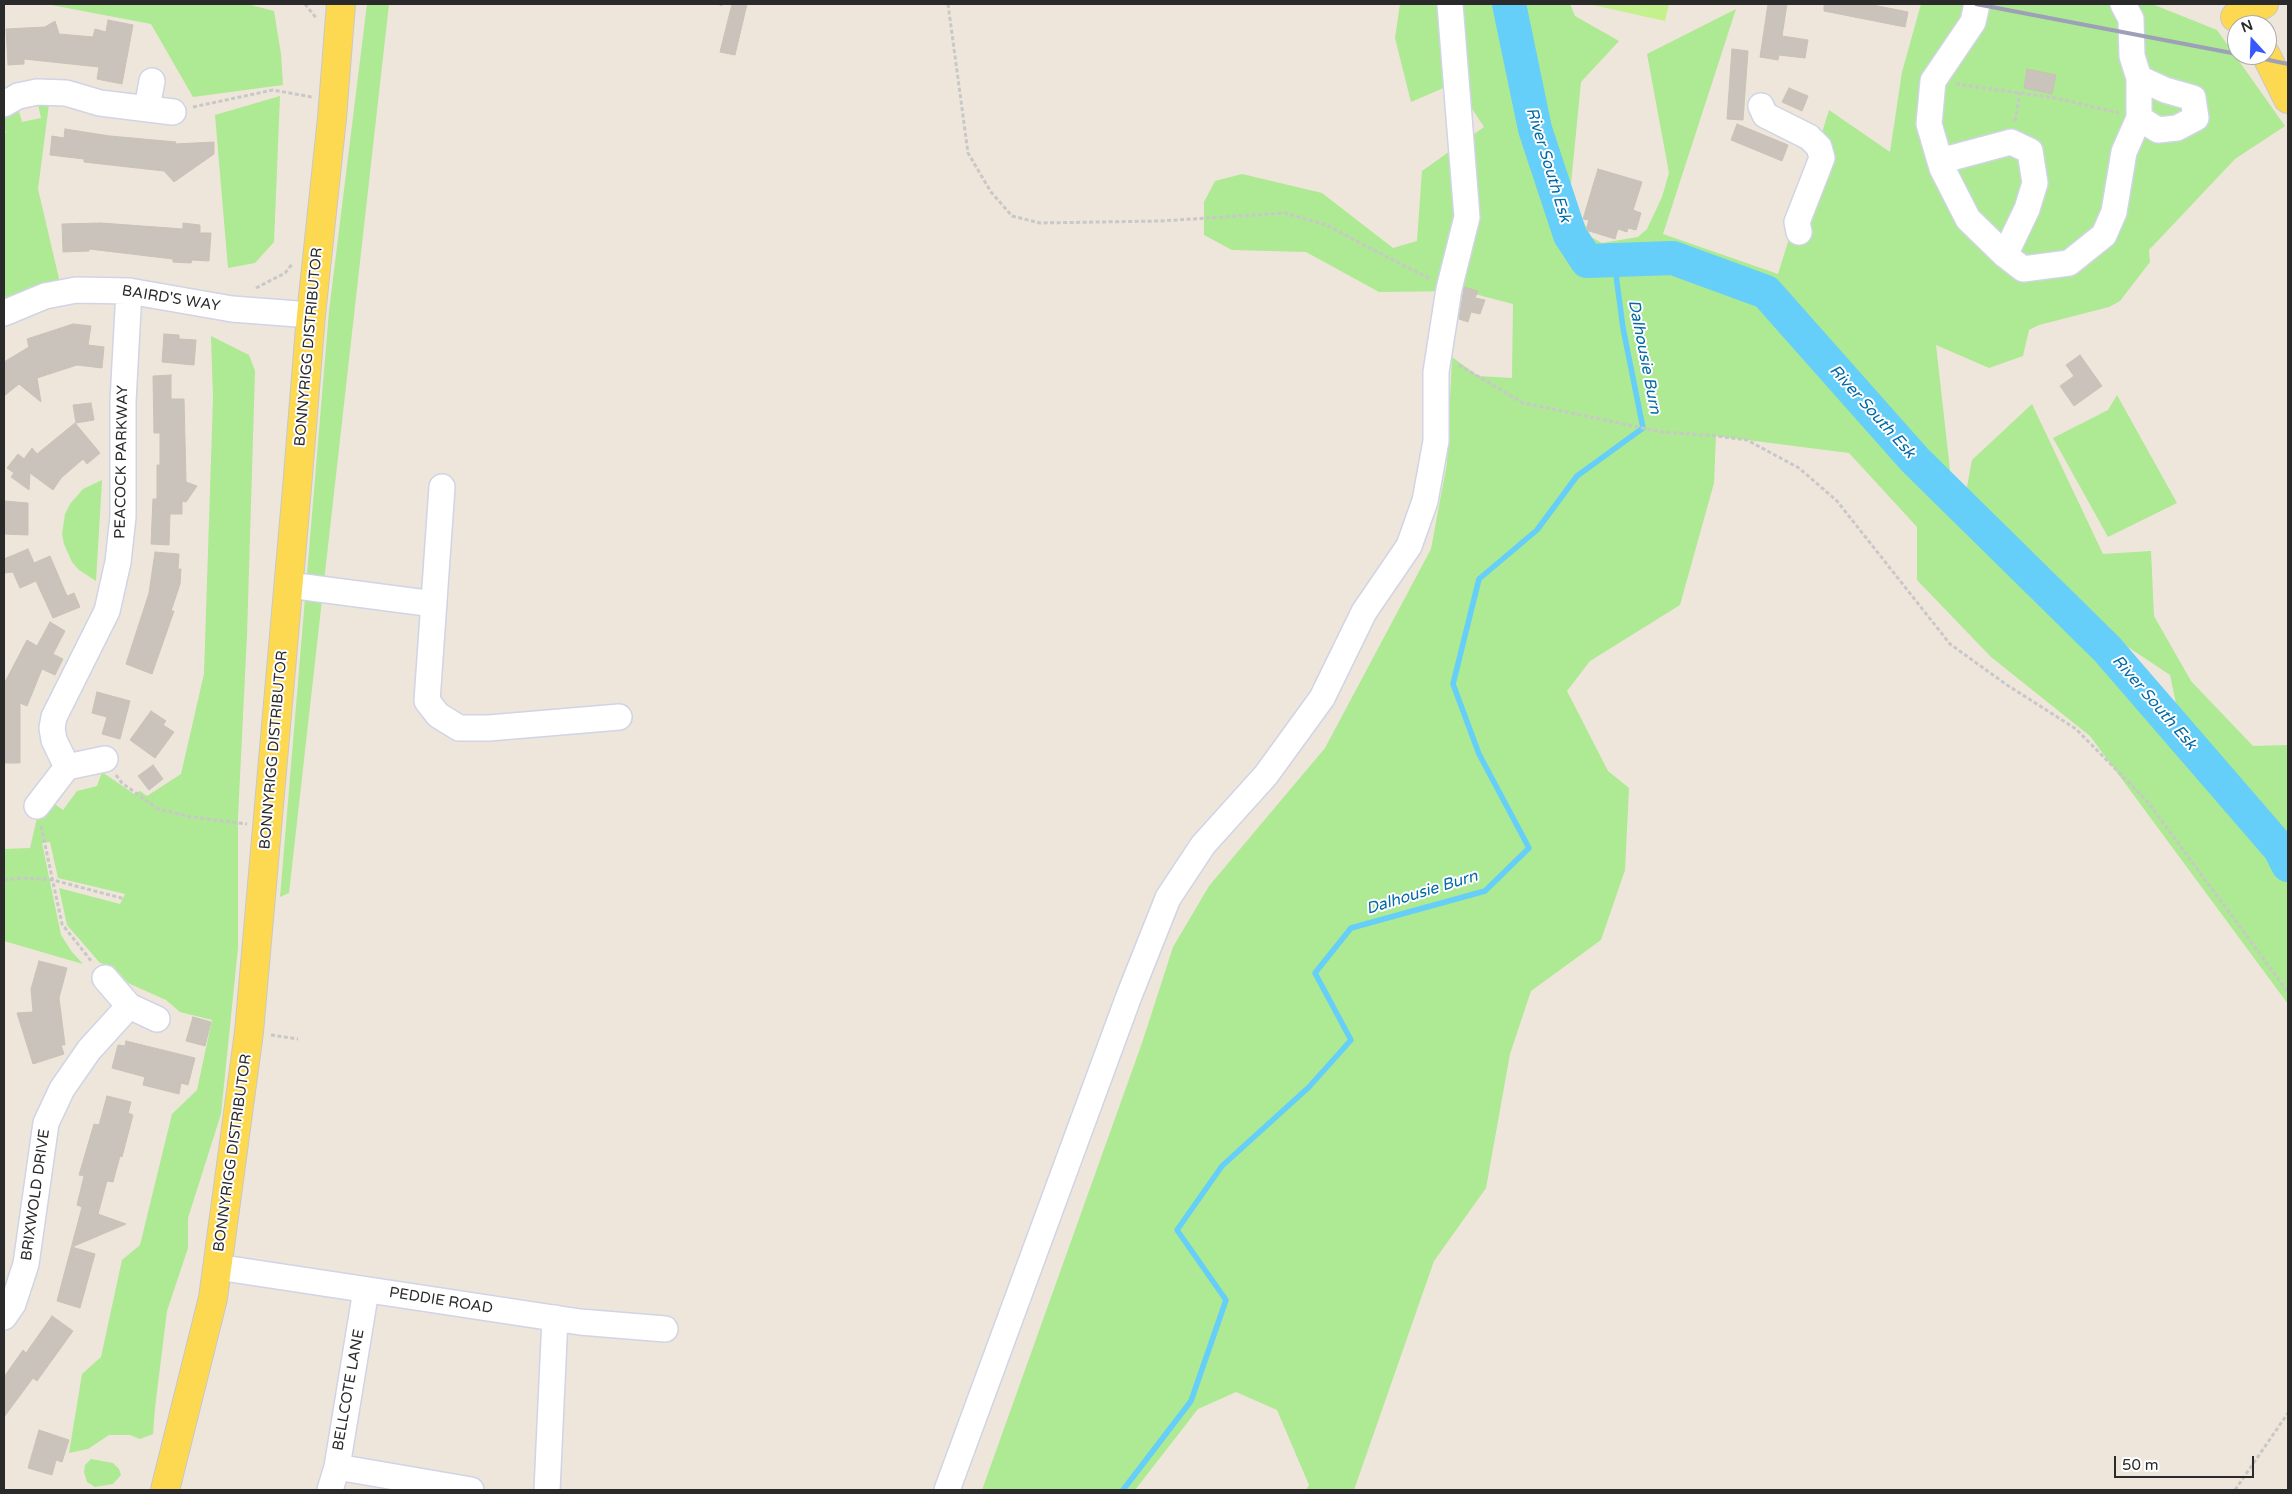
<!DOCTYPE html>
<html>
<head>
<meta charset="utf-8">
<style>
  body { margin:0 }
  #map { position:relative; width:2292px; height:1494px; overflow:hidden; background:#eee6db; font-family:"Varela Round",sans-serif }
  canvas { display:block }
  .frame { position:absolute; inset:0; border:5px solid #2a2a2a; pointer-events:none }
  .north { position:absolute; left:2227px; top:15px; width:50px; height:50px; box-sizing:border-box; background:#fff; border:1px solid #aaa; border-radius:50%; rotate:340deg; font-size:14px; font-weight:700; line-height:20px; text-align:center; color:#2a2a2a }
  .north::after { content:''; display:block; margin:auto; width:18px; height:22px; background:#3757ff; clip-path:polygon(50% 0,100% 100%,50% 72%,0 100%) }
  .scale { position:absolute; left:2114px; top:1456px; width:140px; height:22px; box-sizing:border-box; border:2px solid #2a2a2a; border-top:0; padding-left:6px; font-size:15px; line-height:18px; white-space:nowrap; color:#2a2a2a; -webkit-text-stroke:4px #fff; paint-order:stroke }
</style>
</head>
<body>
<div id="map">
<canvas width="2292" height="1494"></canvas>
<div class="frame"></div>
<div class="north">N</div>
<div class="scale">50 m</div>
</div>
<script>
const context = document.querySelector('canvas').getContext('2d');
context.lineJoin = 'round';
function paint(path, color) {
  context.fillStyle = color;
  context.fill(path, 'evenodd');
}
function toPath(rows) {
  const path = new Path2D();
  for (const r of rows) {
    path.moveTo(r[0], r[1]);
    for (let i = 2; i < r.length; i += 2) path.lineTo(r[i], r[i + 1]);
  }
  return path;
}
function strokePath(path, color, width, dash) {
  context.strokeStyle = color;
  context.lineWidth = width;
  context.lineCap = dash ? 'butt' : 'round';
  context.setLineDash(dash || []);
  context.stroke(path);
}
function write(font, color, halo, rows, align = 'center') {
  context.font = font + ' "Varela Round",sans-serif';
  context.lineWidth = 4;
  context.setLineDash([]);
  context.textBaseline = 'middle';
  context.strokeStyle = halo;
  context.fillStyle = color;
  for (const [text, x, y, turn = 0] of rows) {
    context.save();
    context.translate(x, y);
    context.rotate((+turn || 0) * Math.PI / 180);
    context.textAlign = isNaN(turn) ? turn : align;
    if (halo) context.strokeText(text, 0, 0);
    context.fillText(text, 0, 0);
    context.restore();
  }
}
paint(toPath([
  [46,4,247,4,274,11,281,54,283,85,193,97,151,24],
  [367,4,389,4,289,893,280,897,329,311],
  [1400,4,1570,4,1575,16,1619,41,1581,82,1570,194,1591,237,1602,243,1638,237,1647,229,1662,197,1669,173,1647,54,1736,9,1663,234,1778,274,1829,110,1890,152,1902,72,1921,4,2152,4,2217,30,2285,126,2235,159,2149,250,2150,262,2120,301,2109,307,2039,325,2029,330,2023,356,1989,368,1936,345,1953,497,2079,624,2183,736,2170,675,2104,631,1964,503,1972,460,2032,404,2103,554,2151,551,2154,616,2191,681,2253,746,2288,745,2288,1004,2090,736,1991,657,1917,580,1917,527,1849,453,1716,436,1714,483,1680,605,1590,661,1567,691,1608,771,1629,788,1625,870,1601,940,1531,991,1510,1054,1486,1188,1434,1261,1354,1490,1306,1490,1309,1485,1277,1410,1236,1392,1198,1409,1135,1490,982,1490,1142,1043,1173,947,1209,886,1325,748,1431,549,1447,463,1452,357,1478,376,1512,378,1513,304,1463,291,1379,292,1306,252,1232,250,1204,235,1204,202,1215,181,1242,174,1322,193,1393,248,1417,241,1422,171,1484,127,1455,83,1411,102,1395,38],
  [280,96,274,242,255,263,228,268,215,115],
  [38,104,49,104,38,189,60,283,4,301,4,135,6,132,4,130,4,115,18,108,22,122,41,118],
  [211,336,249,355,255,371,247,635,238,817,238,948,221,1114,188,1218,188,1248,167,1311,155,1408,153,1434,140,1439,130,1435,109,1435,88,1449,69,1453,82,1374,101,1357,122,1260,140,1245,172,1114,197,1090,212,1020,180,1012,166,1000,128,983,113,966,100,963,67,925,59,888,120,904,125,894,58,878,50,842,42,843,61,935,72,952,83,964,4,941,4,849,30,848,37,818,52,802,63,810,77,791,97,786,102,772,134,794,140,791,147,796,181,774,204,674,213,398],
  [2117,395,2177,503,2108,537,2053,438,2108,410],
  [102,480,96,581,79,570,72,562,64,544,62,534,65,514,70,504,83,489],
  [91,1459,113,1463,119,1469,121,1475,113,1484,95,1487,87,1482,84,1472,85,1465]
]), '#aee993');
paint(toPath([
  [1588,4,1669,4,1665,21]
]), '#c4f18d');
strokePath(toPath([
  [1123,1490,1191,1401,1226,1300,1177,1230,1222,1166,1309,1087,1351,1040,1315,973,1351,928,1485,891,1529,848,1479,754,1453,684,1479,579,1537,530,1577,476,1643,428,1623,328,1614,260]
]), '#65cef9', 5.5);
strokePath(toPath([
  [1509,4,1535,129,1570,235,1587,261,1673,258,1766,292,1915,460,2107,649,2280,849,2288,865]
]), '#65cef9', 34);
const building = toPath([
  [732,4,747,4,735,55,720,52,732,4],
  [1768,4,1787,4,1782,36,1808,40,1805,58,1779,55,1778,60,1760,57,1768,4],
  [1824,4,1868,4,1908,12,1905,27,1824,11,1824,4],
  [108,20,133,25,122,84,97,79,99,67,24,59,24,64,8,65,6,29,45,27,55,21,59,34,93,37,95,29,106,32,108,20],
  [1732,49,1748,51,1743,120,1727,119,1732,49],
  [2027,69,2056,75,2052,94,2024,88,2027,69],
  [1789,88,1808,96,1802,111,1782,102,1789,88],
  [1737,124,1788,145,1782,161,1731,140,1737,124],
  [65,129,110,136,176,142,175,144,214,142,214,154,174,182,164,171,84,162,84,159,50,155,52,136,64,138,65,129],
  [1598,169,1642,182,1633,210,1641,213,1636,230,1628,228,1627,232,1618,229,1615,239,1586,230,1589,220,1583,219,1598,169],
  [101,223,183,229,183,223,200,225,200,233,211,233,209,261,192,260,191,263,173,262,173,259,89,249,89,251,63,252,62,224,101,223],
  [1464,287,1478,291,1475,298,1485,300,1480,314,1471,312,1468,322,1459,319,1464,287],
  [73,324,91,326,88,345,104,347,102,368,77,365,37,378,41,402,19,384,4,396,4,362,29,347,27,339,73,324],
  [164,334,179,335,179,339,196,340,194,365,162,362,164,334],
  [2080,355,2102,386,2074,406,2060,386,2074,376,2066,365,2080,355],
  [171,375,171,399,184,399,186,482,197,486,186,502,182,501,182,514,170,514,169,545,151,544,153,499,157,499,157,465,160,465,160,433,154,433,153,376,171,375],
  [91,403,94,420,76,423,73,405,91,403],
  [75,423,100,453,87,464,83,459,61,478,53,490,30,473,29,490,11,477,14,473,7,468,18,454,24,459,32,448,37,454,75,423],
  [4,501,28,503,28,535,4,534,4,501],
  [28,549,34,563,50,556,67,596,74,593,80,607,53,618,36,581,20,588,13,572,4,573,4,559,28,549],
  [155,552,179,554,178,569,181,569,180,584,171,611,174,611,152,674,126,664,149,593,155,552],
  [50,622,65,631,53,654,63,659,55,675,42,669,27,706,20,703,20,763,4,763,4,684,27,640,37,646,50,622],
  [97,692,130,701,120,739,102,734,107,717,92,713,97,692],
  [151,711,166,721,163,725,174,732,155,758,130,740,151,711],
  [153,765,163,779,149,790,138,776,153,765],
  [39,961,67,968,59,998,65,1045,61,1045,64,1054,33,1064,17,1013,33,1012,31,989,39,961],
  [193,1017,211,1022,205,1046,186,1041,193,1017],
  [126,1041,195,1058,188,1085,181,1083,179,1094,143,1085,145,1077,112,1068,118,1045,125,1046,126,1041],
  [107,1096,131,1102,128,1113,133,1115,122,1157,120,1156,113,1182,107,1181,98,1214,126,1224,72,1247,95,1254,80,1308,57,1301,82,1207,77,1205,84,1176,79,1175,94,1124,99,1125,107,1096],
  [52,1316,73,1331,37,1381,33,1378,4,1417,4,1377,23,1350,26,1353,52,1316],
  [39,1430,69,1440,62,1462,56,1460,52,1475,28,1468,39,1430]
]);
paint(building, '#c9c3bb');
strokePath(building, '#c9c2b5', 1);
const minor = toPath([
  [1977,4,1973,22,1933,81,1929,124,1942,168,1968,219,2005,255,2023,269,2069,263,2104,235,2114,212,2124,152,2139,118,2139,78,2132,56,2131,19,2123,4],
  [2139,78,2165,90,2193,98,2196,118,2177,128,2158,130,2139,118],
  [4,104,18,96,37,92,66,93,100,103,173,112],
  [1761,106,1765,115,1809,137,1819,147,1822,158,1797,222,1799,232],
  [147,108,152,81],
  [1940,161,2011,142,2030,151,2035,183,2027,209,2005,255],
  [4,313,45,296,76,290,129,291,232,309,311,315],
  [442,487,427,701,438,715,459,728,489,728,619,717],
  [289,585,434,604],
  [67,767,54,740,52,728,54,717,107,611,118,562,123,517,123,401,129,291],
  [37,806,67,767,105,759],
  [105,978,129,1006,157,1019],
  [217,1267,580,1322,665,1329],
  [4,1317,13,1304,26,1264,46,1123,62,1089,89,1050,129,1006],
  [337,1467,471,1490],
  [330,1490,337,1467,366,1290],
  [547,1490,555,1318],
  [947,1490,1129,996,1168,898,1203,845,1266,775,1322,698,1364,612,1409,546,1425,501,1436,441,1436,372,1439,353,1449,289,1467,217,1450,4]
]);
const major = toPath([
  [2235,17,2264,4],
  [2266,55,2288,99],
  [165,1490,213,1298,249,1032,297,488,311,315,332,118,341,4]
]);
strokePath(minor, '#d0d4e5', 28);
strokePath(major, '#c8c8c8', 30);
strokePath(toPath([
  [305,4,317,19],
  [948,4,968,153,991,192,1012,216,1040,223,1161,221,1285,213,1326,225,1430,279],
  [721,6,721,4],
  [1956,84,2056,98,2119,113],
  [193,107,273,90,312,97],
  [2015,121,2020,93],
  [256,288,285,273,293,263],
  [1459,365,1523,403,1662,432,1716,436,1747,440,1799,468,1837,501,1950,644,2007,685,2076,729,2147,801,2288,992],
  [116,775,122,783,158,809,191,817,247,824],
  [41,826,62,924,92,962],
  [4,880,24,878,53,880,125,899],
  [271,1035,298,1039],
  [2235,1490,2288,1413]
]), '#c8c8c8', 3, [4, 2.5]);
strokePath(minor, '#fff', 25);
strokePath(major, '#fdd951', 28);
strokePath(toPath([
  [1976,4,2237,54],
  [2245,55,2288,64]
]), '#9da0b7', 4);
write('15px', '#2a2a2a', '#fff', [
  ["BAIRD'S WAY",171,299,9],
  ["BONNYRIGG DISTRIBUTOR",309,347,-85],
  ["PEACOCK PARKWAY",122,462,-89],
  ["BONNYRIGG DISTRIBUTOR",274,750,-85],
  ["BONNYRIGG DISTRIBUTOR",233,1153,-82],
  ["BRIXWOLD DRIVE",36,1195,-82],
  ["PEDDIE ROAD",441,1301,9],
  ["BELLCOTE LANE",349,1390,-80]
]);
write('italic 16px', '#026aa7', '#fff', [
  ["River South Esk",1548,165,73],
  ["Dalhousie Burn",1644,357,79],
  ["River South Esk",1872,412,48],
  ["River South Esk",2154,703,49],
  ["Dalhousie Burn",1422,893,-17]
]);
</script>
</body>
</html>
